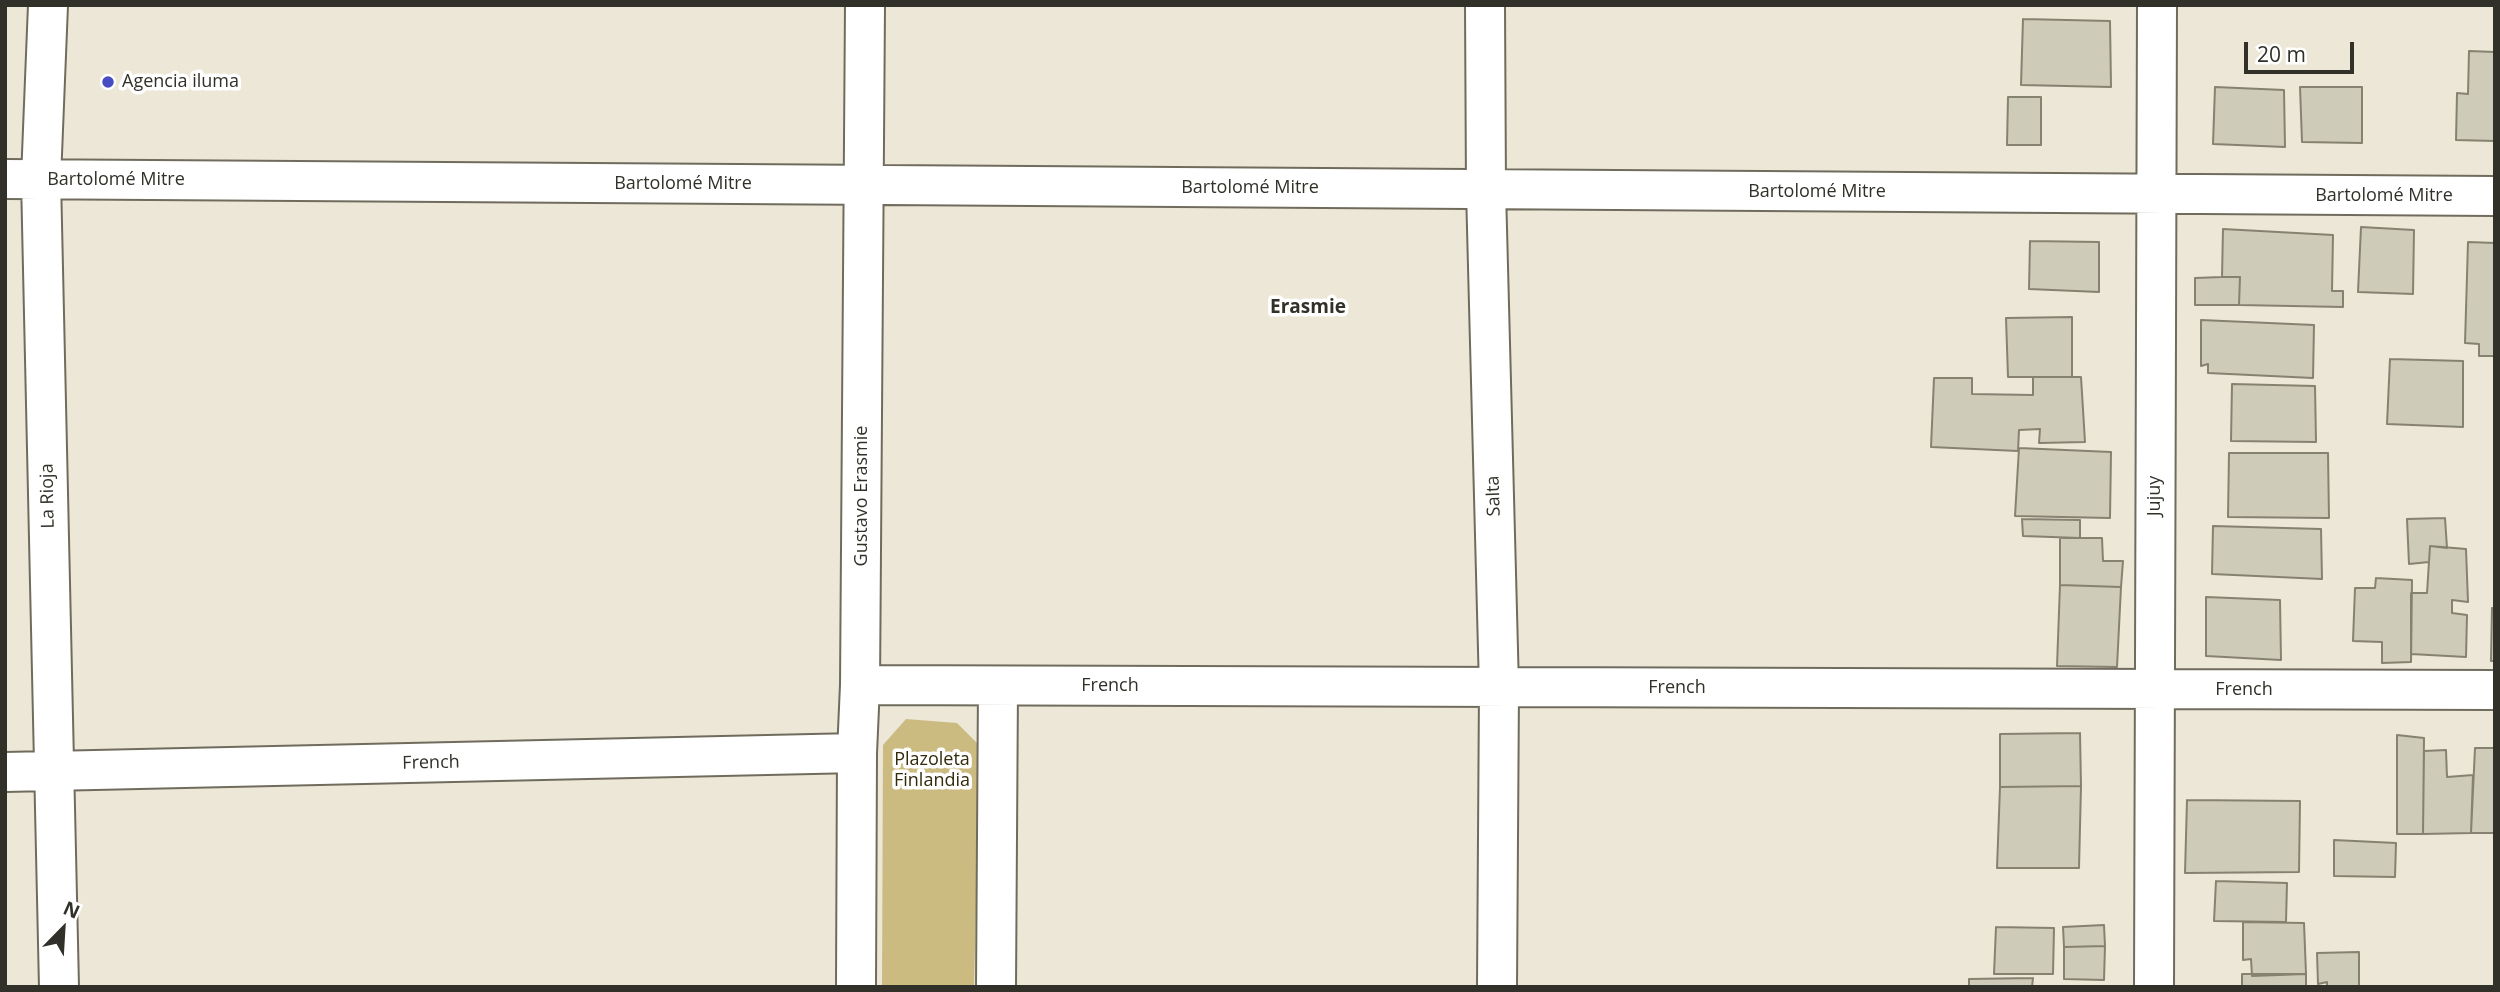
<!DOCTYPE html>
<html>
<head>
<meta charset="utf-8">
<style>
  body { margin:0 }
  #map { position:relative; width:2500px; height:992px; overflow:hidden; background:#ece7d6; font-family:"Open Sans",sans-serif }
  canvas { display:block }
  .frame { position:absolute; inset:0; border:7px solid #313029; pointer-events:none }
  .north { position:absolute; left:28px; top:894px; width:70px; height:70px; -webkit-text-stroke:5px #fff; paint-order:stroke; rotate:24deg; font-size:19px; font-weight:700; line-height:28px; text-align:center; color:#313029 }
  .north::after { content:''; display:block; margin:auto; width:24px; height:32px; background:#313029; clip-path:polygon(50% 0,100% 100%,50% 72%,0 100%) }
  .scale { position:absolute; left:2244px; top:42px; width:110px; height:32px; box-sizing:border-box; border:4px solid #313029; border-top:0; padding-left:9px; font-size:21px; line-height:24px; white-space:nowrap; color:#313029; -webkit-text-stroke:5px #fff; paint-order:stroke }
</style>
</head>
<body>
<div id="map">
<canvas width="2500" height="992"></canvas>
<div class="frame"></div>
<div class="north">N</div>
<div class="scale">20 m</div>
</div>
<script>
const context = document.querySelector('canvas').getContext('2d');
context.lineJoin = 'round';
function paint(path, color) {
  context.fillStyle = color;
  context.fill(path, 'evenodd');
}
function toPath(rows) {
  const path = new Path2D();
  for (const r of rows) {
    path.moveTo(r[0], r[1]);
    for (let i = 2; i < r.length; i += 2) path.lineTo(r[i], r[i + 1]);
  }
  return path;
}
function strokePath(path, color, width, dash) {
  context.strokeStyle = color;
  context.lineWidth = width;
  context.lineCap = dash ? 'butt' : 'round';
  context.setLineDash(dash || []);
  context.stroke(path);
}
function write(font, color, halo, rows, align = 'center') {
  context.font = font + ' "Open Sans",sans-serif';
  context.lineWidth = 7;
  context.setLineDash([]);
  context.textBaseline = 'middle';
  context.strokeStyle = halo;
  context.fillStyle = color;
  for (const [text, x, y, turn = 0] of rows) {
    context.save();
    context.translate(x, y);
    context.rotate((+turn || 0) * Math.PI / 180);
    context.textAlign = isNaN(turn) ? turn : align;
    if (halo) context.strokeText(text, 0, 0);
    context.fillText(text, 0, 0);
    context.restore();
  }
}
paint(toPath([
  [906,719,957,723,980,746,974,987,882,987,883,745]
]), '#cbbb81');
const building = toPath([
  [2023,19,2110,21,2111,87,2021,85,2023,19],
  [2469,51,2495,52,2495,141,2456,140,2457,93,2468,94,2469,51],
  [2215,87,2284,90,2285,147,2213,144,2215,87],
  [2300,87,2362,87,2362,143,2302,142,2300,87],
  [2008,97,2041,97,2041,145,2007,145,2008,97],
  [2361,227,2414,230,2413,294,2358,292,2361,227],
  [2223,229,2333,235,2332,291,2343,291,2343,307,2239,305,2240,277,2222,277,2223,229],
  [2030,241,2099,242,2099,292,2029,289,2030,241],
  [2468,242,2495,243,2495,356,2479,356,2479,344,2465,343,2468,242],
  [2222,277,2240,277,2239,305,2195,305,2195,278,2222,277],
  [2072,317,2072,377,2008,377,2006,318,2072,317],
  [2201,320,2314,325,2313,378,2208,373,2208,364,2201,366,2201,320],
  [2390,359,2463,361,2463,427,2387,424,2390,359],
  [2033,377,2081,377,2085,442,2039,443,2040,429,2019,430,2018,451,1931,447,1934,378,1972,378,1972,394,2033,395,2033,377],
  [2232,384,2315,386,2316,442,2231,441,2232,384],
  [2019,448,2111,452,2110,518,2015,516,2019,448],
  [2229,453,2328,453,2329,518,2228,517,2229,453],
  [2445,518,2447,548,2430,546,2429,562,2409,564,2407,519,2445,518],
  [2022,519,2080,520,2080,538,2023,536,2022,519],
  [2213,526,2321,529,2322,579,2212,574,2213,526],
  [2060,538,2102,538,2103,561,2123,561,2121,587,2060,585,2060,538],
  [2430,546,2466,549,2468,602,2452,600,2452,613,2467,615,2466,657,2411,654,2411,593,2427,593,2430,546],
  [2376,578,2412,580,2411,662,2382,663,2382,642,2353,641,2355,588,2375,588,2376,578],
  [2060,585,2121,587,2117,667,2057,666,2060,585],
  [2206,597,2280,600,2281,660,2206,656,2206,597],
  [2492,608,2495,608,2495,661,2491,661,2492,608],
  [2080,733,2081,786,2000,787,2000,734,2080,733],
  [2397,735,2424,738,2423,834,2397,834,2397,735],
  [2475,748,2495,748,2495,833,2471,833,2475,748],
  [2446,750,2447,777,2473,775,2471,833,2423,834,2424,751,2446,750],
  [2081,786,2079,868,1997,868,2000,787,2081,786],
  [2187,800,2300,801,2299,872,2185,873,2187,800],
  [2334,840,2396,843,2395,877,2334,876,2334,840],
  [2216,881,2287,883,2286,922,2214,921,2216,881],
  [2243,922,2304,923,2306,974,2252,976,2251,959,2243,960,2243,922],
  [2104,925,2105,946,2064,947,2063,927,2104,925],
  [1996,927,2054,928,2053,974,1994,974,1996,927],
  [2105,946,2104,980,2064,979,2064,947,2105,946],
  [2359,952,2359,987,2327,987,2327,982,2318,984,2317,953,2359,952],
  [2242,974,2306,974,2306,987,2242,987,2242,974],
  [2033,978,2032,987,1969,987,1969,979,2033,978]
]);
paint(building, '#cfcbb9');
strokePath(building, '#868272', 2);
const minor = toPath([
  [48,5,41,179,59,987],
  [1485,5,1486,190,1499,688,1497,987],
  [5,179,2495,196],
  [860,685,2495,690],
  [5,772,857,753],
  [856,987,857,753,860,685,865,5],
  [996,987,998,686],
  [2154,987,2157,5]
]);
strokePath(minor, '#706c5d', 42);
strokePath(minor, '#fff', 38);
for (const [x, y, r, color] of [
  [108,82,7,"#484cc2"]
]) {
  const dot = new Path2D();
  dot.arc(x, y, r, 0, 2 * Math.PI);
  context.fillStyle = color;
  context.fill(dot);
  strokePath(dot, '#fff', 2.5);
}
write('18px', '#313029', '#fff', [
  ["Agencia iluma",122,82]
], 'left');
write('18px', '#313029', '#fff', [
  ["Bartolomé Mitre",116,180],
  ["Bartolomé Mitre",683,184],
  ["Bartolomé Mitre",1250,188],
  ["Bartolomé Mitre",1817,192],
  ["Bartolomé Mitre",2384,196],
  ["La Rioja",48,496,-91],
  ["Gustavo Erasmie",862,496,-90],
  ["Salta",1494,496,-92],
  ["Jujuy",2155,496,-90],
  ["French",1110,686],
  ["French",1677,688],
  ["French",2244,690],
  ["French",431,763,-1]
]);
write('18px', '#322a0b', '#fff', [
  ["Plazoleta",932,760],
  ["Finlandia",932,781]
]);
write('bold 19px', '#313029', '#fff', [
  ["Erasmie",1308,308]
]);
</script>
</body>
</html>
